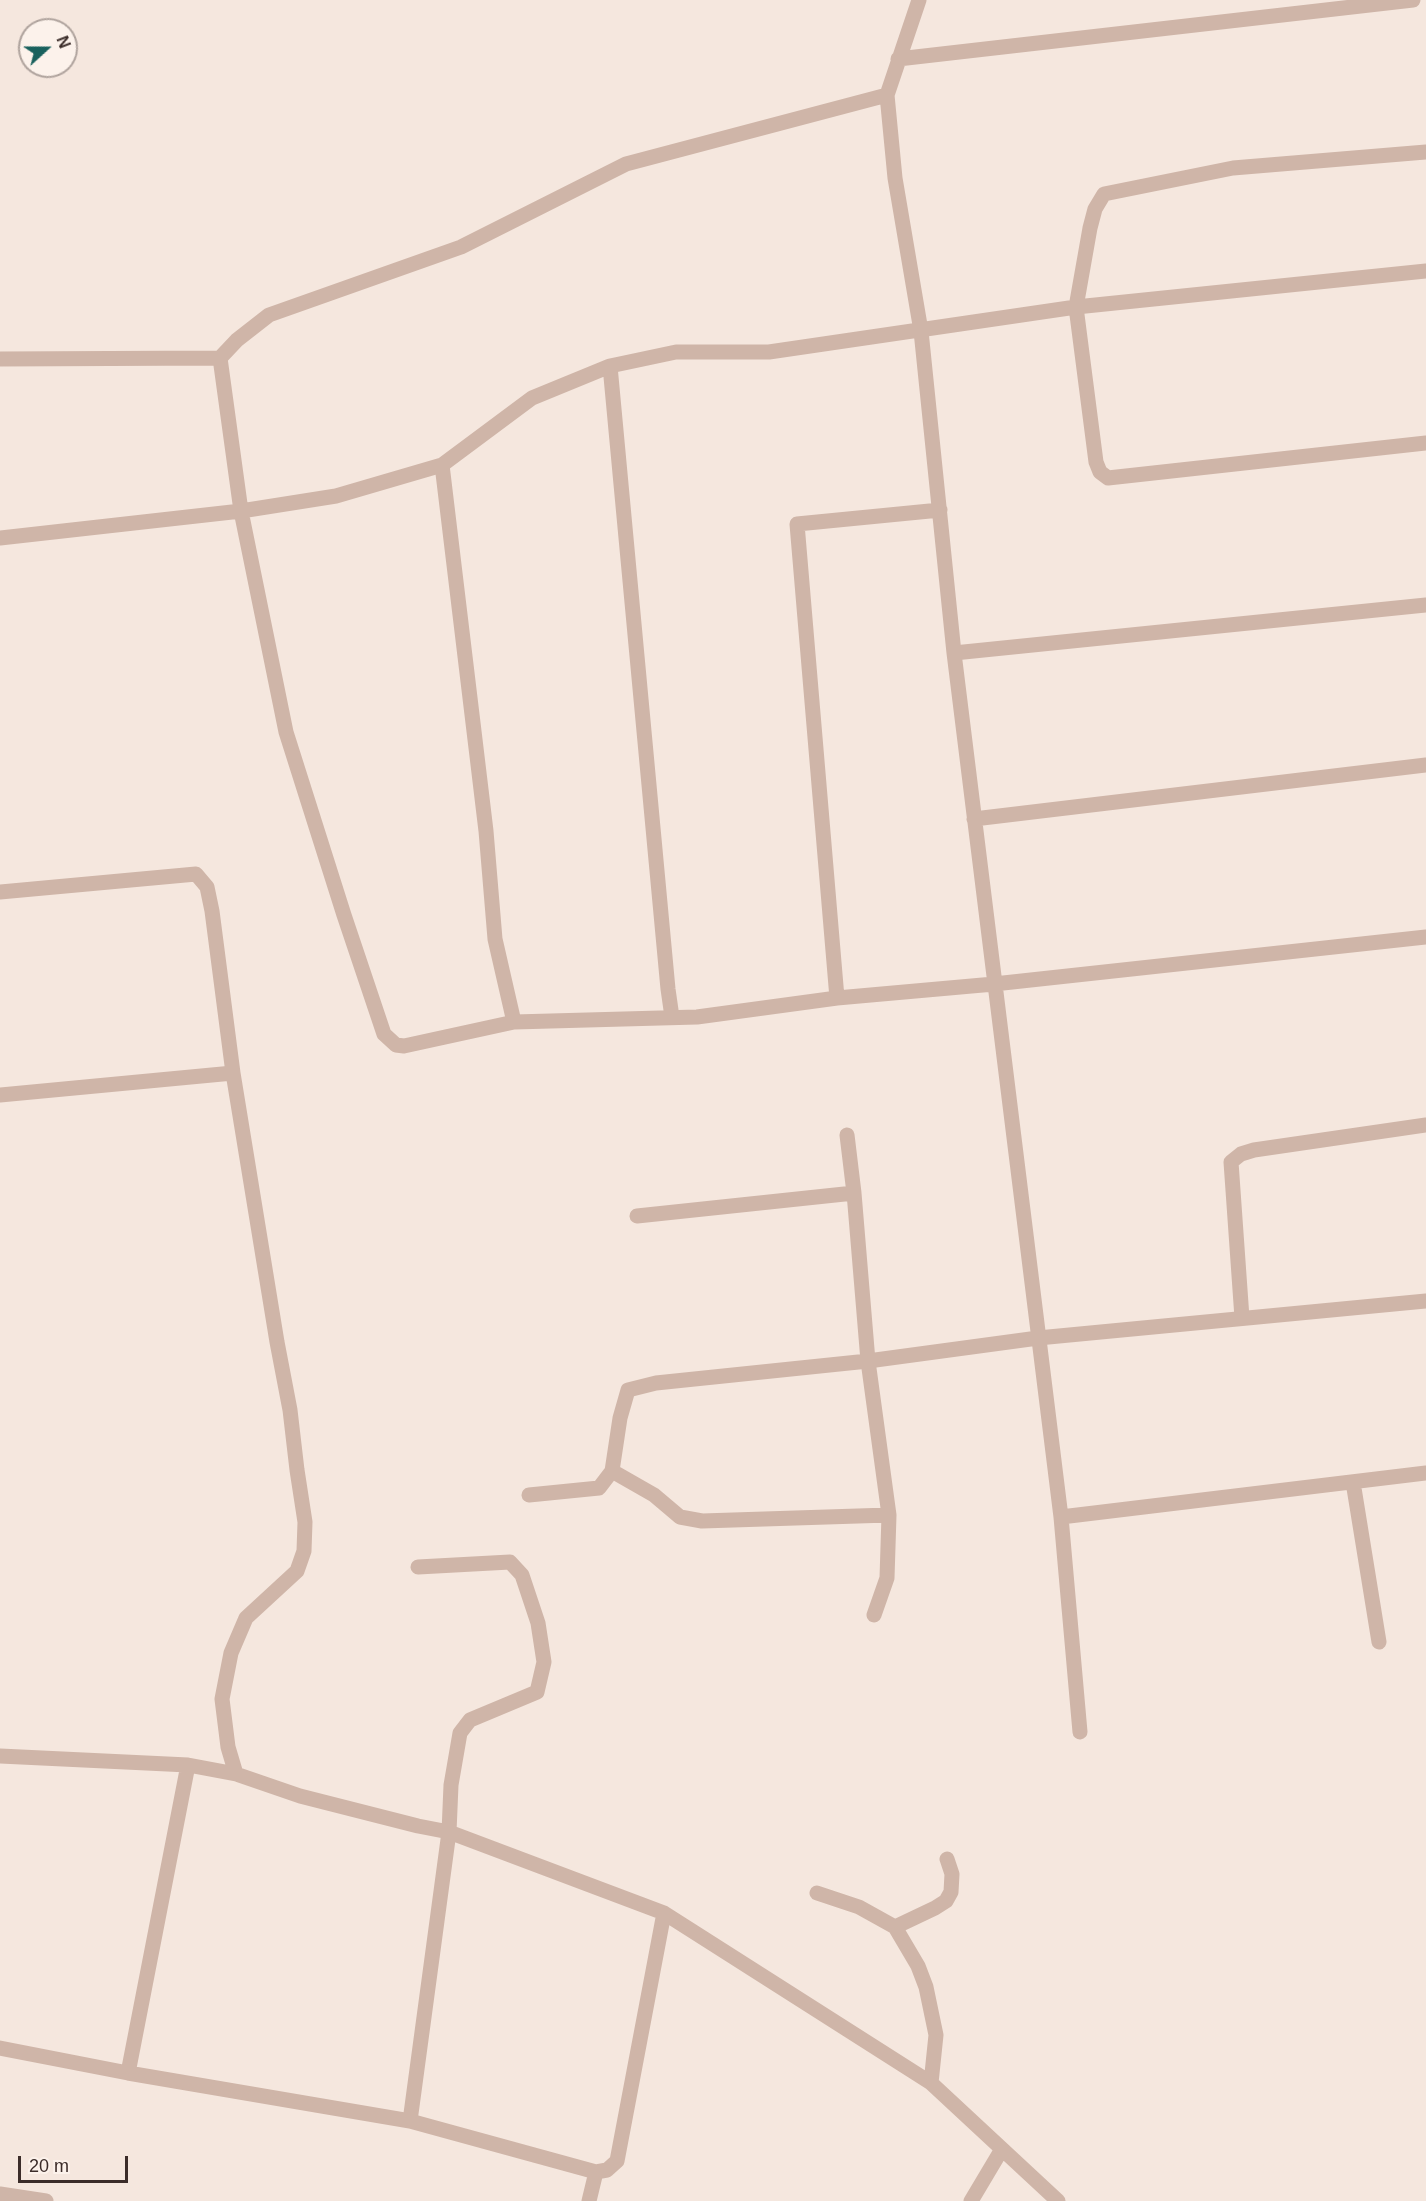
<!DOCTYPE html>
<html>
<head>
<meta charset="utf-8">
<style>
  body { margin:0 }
  #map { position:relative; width:1426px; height:2201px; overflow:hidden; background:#f5e7de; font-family:Helvetica,sans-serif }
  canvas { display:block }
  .north { position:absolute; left:18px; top:18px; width:60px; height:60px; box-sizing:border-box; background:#fcf2eb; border:2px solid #afa39d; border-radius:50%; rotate:69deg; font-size:16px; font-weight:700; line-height:24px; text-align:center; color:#3b2c29 }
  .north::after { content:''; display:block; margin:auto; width:21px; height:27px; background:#19615d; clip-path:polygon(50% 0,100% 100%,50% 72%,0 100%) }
  .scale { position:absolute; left:18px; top:2156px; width:110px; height:27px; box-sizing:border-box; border:3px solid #3b2c29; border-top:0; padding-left:8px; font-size:18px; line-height:21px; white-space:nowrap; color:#3b2c29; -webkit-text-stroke:4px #fcf2eb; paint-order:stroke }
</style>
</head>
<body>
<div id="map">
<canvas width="1426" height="2201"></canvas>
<div class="north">N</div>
<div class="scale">20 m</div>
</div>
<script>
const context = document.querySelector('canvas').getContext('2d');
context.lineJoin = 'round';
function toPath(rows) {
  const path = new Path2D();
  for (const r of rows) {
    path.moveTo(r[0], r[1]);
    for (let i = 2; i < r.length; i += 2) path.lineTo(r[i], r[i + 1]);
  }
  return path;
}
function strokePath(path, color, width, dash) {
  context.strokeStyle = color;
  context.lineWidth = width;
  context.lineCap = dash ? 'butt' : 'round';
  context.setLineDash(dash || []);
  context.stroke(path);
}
strokePath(toPath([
  [919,0,887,95,895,178,921,331,954,653,1061,1517,1080,1732],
  [898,59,1413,0],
  [1426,152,1233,168,1104,194,1095,209,1090,228,1076,307,1096,462,1100,472,1108,478,1426,443],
  [0,359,220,358],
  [610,366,668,989,672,1017],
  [442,465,486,831,495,939,514,1022,697,1017,837,998,994,984,1426,937],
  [0,538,241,511,336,496,442,465,532,398,610,366,676,352,769,352,1076,307,1426,271],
  [954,653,1426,605],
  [974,819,1426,765],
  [0,892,196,874,207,887,212,911,233,1073,277,1342,290,1410,297,1470,305,1522,304,1551,297,1571,246,1618,231,1653,222,1699,228,1747,236,1774],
  [837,998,797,524,940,510],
  [514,1022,404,1046,396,1045,384,1034,344,915,286,732,241,511,220,358,237,340,269,315,461,247,626,164,887,95],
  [0,1095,233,1073],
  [847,1135,854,1193,868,1361,889,1515,887,1578,874,1615],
  [637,1216,854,1193],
  [1242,1318,1231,1162,1241,1154,1254,1150,1426,1125],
  [612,1471,654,1495,680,1517,702,1521,889,1515],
  [1353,1482,1379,1642],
  [529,1495,599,1488,612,1471,620,1418,628,1390,656,1383,868,1361,1038,1338,1426,1301],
  [1061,1517,1426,1473],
  [0,1756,188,1765,236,1774,300,1796,418,1826,449,1832,664,1913,931,2083,1058,2201],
  [817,1893,859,1907,895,1927,918,1966,926,1987,936,2035,931,2083],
  [895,1927,935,1908,946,1901,951,1892,952,1874,947,1859],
  [0,2048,128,2073,410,2121,596,2172,607,2170,617,2161,664,1913],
  [128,2073,188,1765],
  [410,2121,449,1832,451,1785,460,1733,470,1720,537,1692,544,1662,538,1623,522,1575,510,1562,418,1567],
  [0,2194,46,2201],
  [589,2201,596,2172],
  [971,2201,1002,2149]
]), '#cfb5a8', 15);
</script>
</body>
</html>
